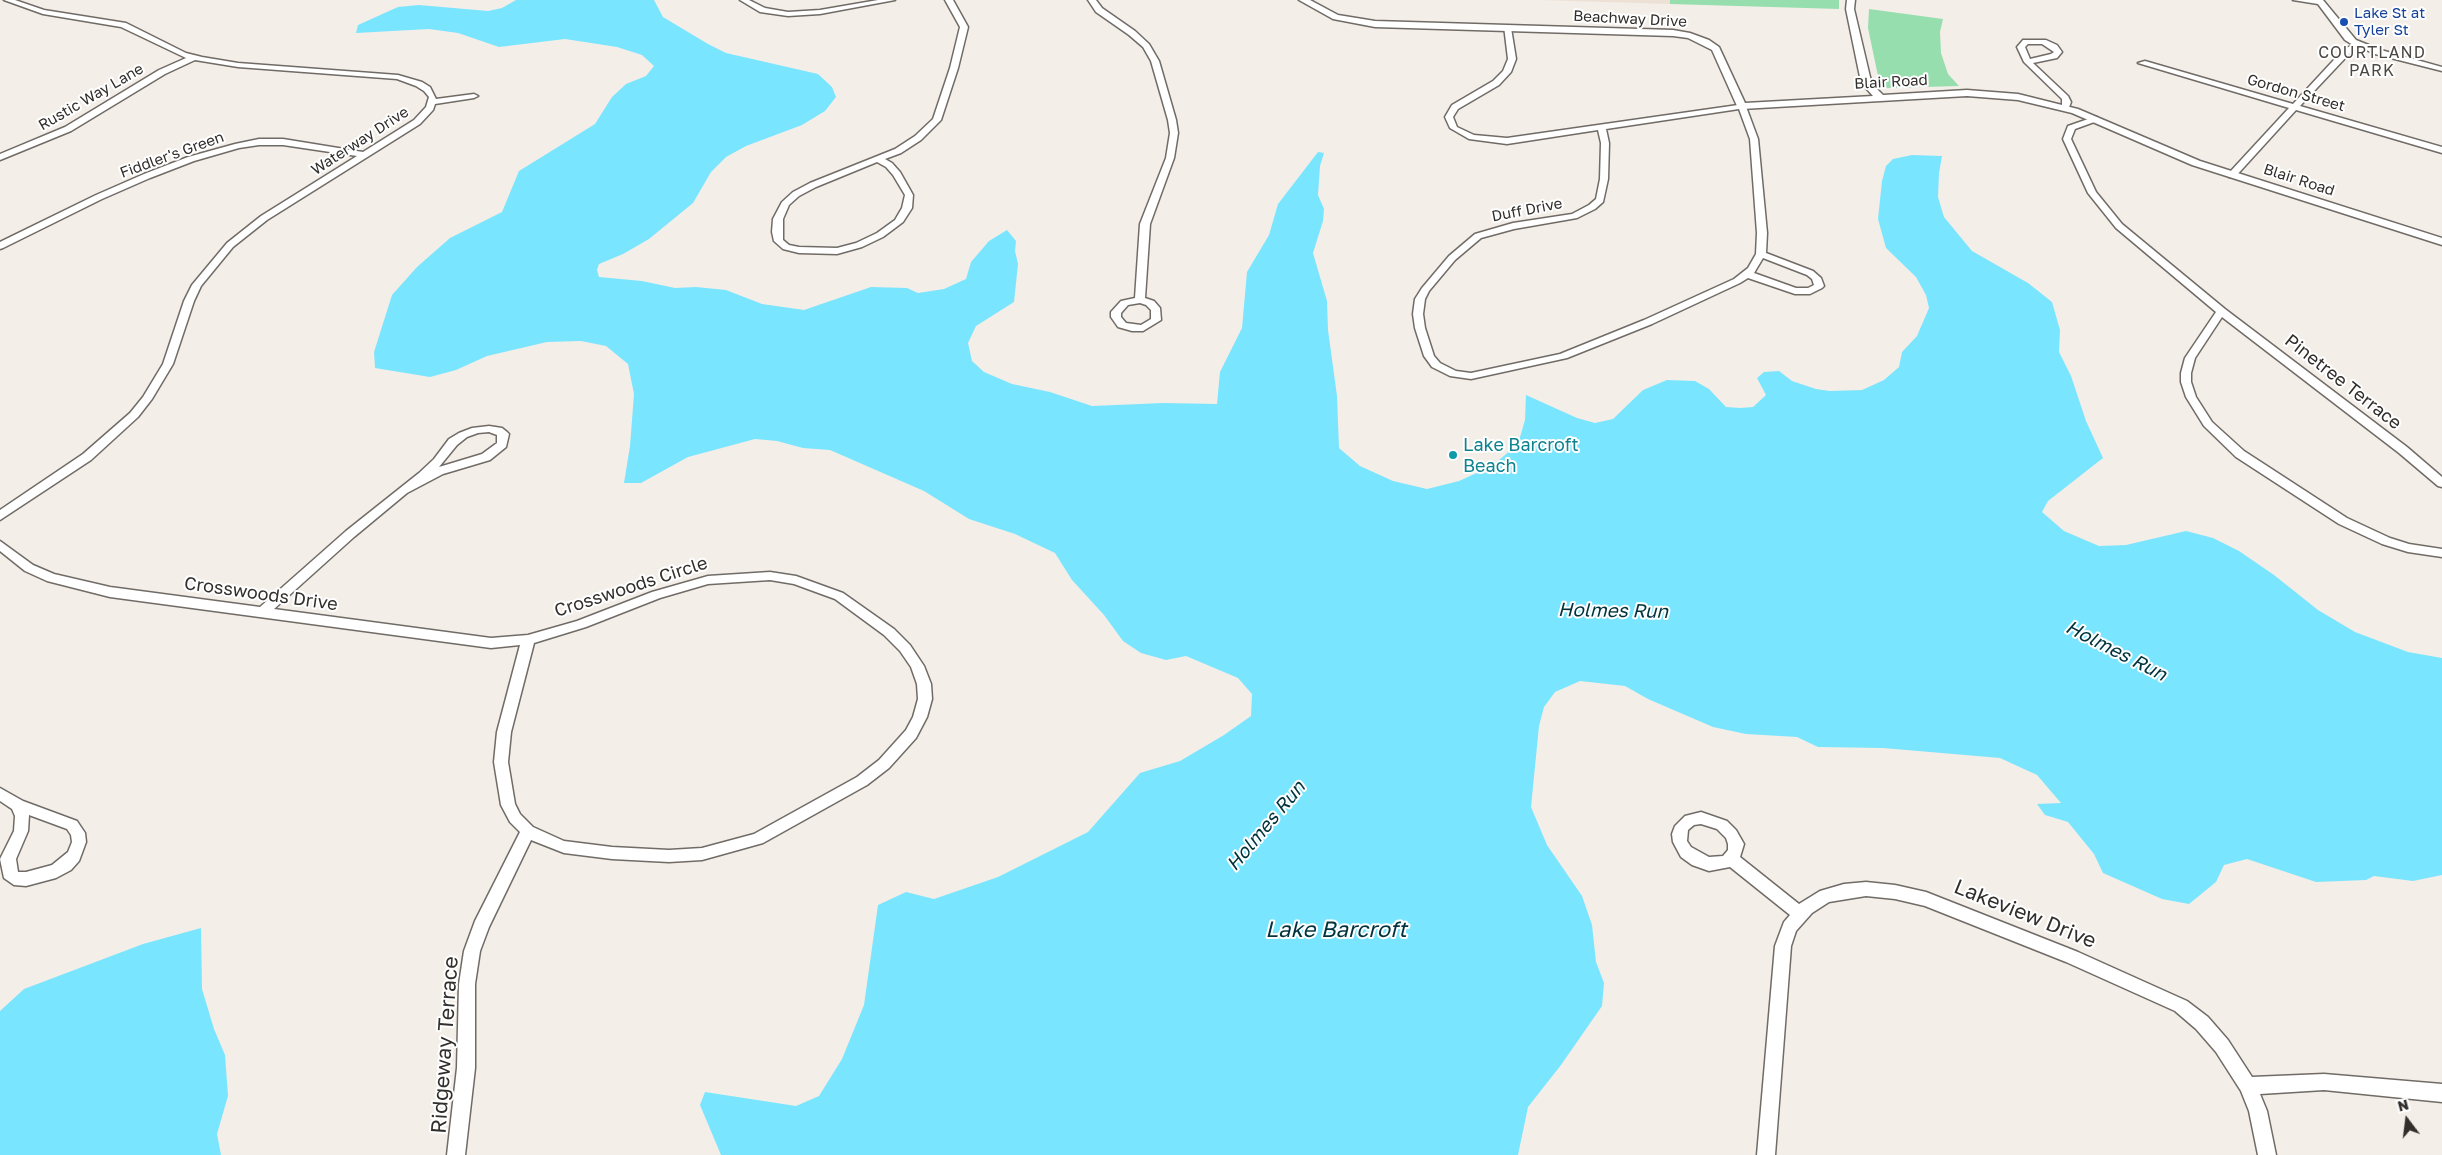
<!DOCTYPE html>
<html>
<head>
<meta charset="utf-8">
<style>
  body { margin:0 }
  #map { position:relative; width:2442px; height:1155px; overflow:hidden; background:#f4eee8; font-family:"Golos Text",sans-serif }
  canvas { display:block }
  .north { position:absolute; left:2382px; top:1095px; width:50px; height:50px; -webkit-text-stroke:4px #fff; paint-order:stroke; rotate:345deg; font-size:14px; font-weight:700; line-height:20px; text-align:center; color:#312e2c }
  .north::after { content:''; display:block; margin:auto; width:18px; height:22px; background:#312e2c; clip-path:polygon(50% 0,100% 100%,50% 72%,0 100%) }
</style>
</head>
<body>
<div id="map">
<canvas width="2442" height="1155"></canvas>
<div class="north">N</div>
</div>
<script>
const context = document.querySelector('canvas').getContext('2d');
context.lineJoin = 'round';
function paint(path, color) {
  context.fillStyle = color;
  context.fill(path, 'evenodd');
}
function toPath(rows) {
  const path = new Path2D();
  for (const r of rows) {
    path.moveTo(r[0], r[1]);
    for (let i = 2; i < r.length; i += 2) path.lineTo(r[i], r[i + 1]);
  }
  return path;
}
function strokePath(path, color, width, dash) {
  context.strokeStyle = color;
  context.lineWidth = width;
  context.lineCap = dash ? 'butt' : 'round';
  context.setLineDash(dash || []);
  context.stroke(path);
}
function write(font, color, halo, rows, align = 'center') {
  context.font = font + ' "Golos Text",sans-serif';
  context.lineWidth = 4;
  context.setLineDash([]);
  context.textBaseline = 'middle';
  context.strokeStyle = halo;
  context.fillStyle = color;
  for (const [text, x, y, turn = 0] of rows) {
    context.save();
    context.translate(x, y);
    context.rotate((+turn || 0) * Math.PI / 180);
    context.textAlign = isNaN(turn) ? turn : align;
    if (halo) context.strokeText(text, 0, 0);
    context.fillText(text, 0, 0);
    context.restore();
  }
}
paint(toPath([
  [1537,0,1671,0,1670,4]
]), '#ede1d5');
paint(toPath([
  [1670,0,1839,0,1839,9,1670,4],
  [1869,9,1943,19,1940,32,1941,53,1948,74,1959,86,1887,88,1878,76,1868,28]
]), '#97deaf');
paint(toPath([
  [516,0,654,0,663,17,708,44,726,53,818,74,832,87,836,97,825,111,802,125,746,146,726,157,711,172,693,203,649,239,623,254,599,264,597,270,599,277,642,281,675,288,696,287,726,290,762,304,804,310,871,287,907,288,918,293,944,289,966,279,971,262,989,241,1007,230,1016,241,1015,251,1018,264,1014,302,976,326,968,343,972,361,984,372,1012,384,1050,392,1092,406,1163,403,1217,404,1220,372,1242,328,1247,272,1269,235,1278,204,1318,152,1324,153,1320,166,1318,195,1324,209,1323,221,1313,253,1327,301,1328,330,1337,396,1339,448,1360,466,1393,481,1427,489,1459,481,1492,466,1518,444,1525,420,1526,395,1577,418,1595,423,1613,419,1643,390,1667,380,1695,381,1709,389,1726,407,1740,408,1753,407,1766,395,1757,378,1764,372,1779,371,1792,381,1816,389,1830,391,1862,390,1884,380,1899,367,1902,352,1917,336,1929,308,1926,295,1916,277,1886,248,1878,219,1882,181,1886,166,1893,159,1912,155,1942,156,1939,173,1938,197,1944,217,1972,251,2028,283,2052,302,2060,330,2059,352,2071,376,2086,421,2103,458,2048,501,2042,512,2064,531,2099,546,2126,545,2186,531,2213,538,2239,551,2274,575,2318,610,2355,632,2408,652,2442,658,2442,875,2413,881,2374,876,2366,880,2316,882,2247,859,2224,865,2216,882,2189,904,2162,899,2103,873,2094,854,2068,822,2045,815,2037,804,2061,803,2037,775,2000,758,1883,748,1818,747,1797,737,1746,734,1713,727,1648,699,1625,686,1580,681,1555,692,1544,707,1539,726,1531,807,1547,845,1582,896,1592,925,1596,962,1604,983,1602,1006,1561,1065,1528,1107,1518,1155,721,1155,700,1105,705,1092,796,1106,819,1096,842,1059,864,1005,878,905,906,892,934,899,998,877,1088,832,1140,773,1180,761,1224,735,1251,716,1252,694,1238,678,1186,656,1166,660,1141,653,1123,641,1104,615,1072,580,1055,553,1015,534,969,519,924,491,830,450,803,448,777,441,755,439,688,457,641,483,624,483,630,446,634,394,628,364,606,346,581,341,547,342,487,356,456,370,430,377,375,368,374,352,392,295,417,267,450,238,502,212,519,171,595,124,612,97,626,84,646,76,654,66,642,55,617,47,565,39,499,47,458,33,429,29,356,33,358,25,398,7,419,5,488,11,502,8],
  [201,928,202,989,214,1029,225,1055,228,1096,217,1134,221,1155,0,1155,0,1011,24,989,143,944]
]), '#7ae5fe');
const minor = toPath([
  [4,0,15,0,44,10,126,23,186,53,202,57,238,63,398,75,422,82,430,87,436,99,474,94,478,96,474,98,435,104,433,110,420,124,267,220,233,247,201,286,194,301,173,364,152,399,138,417,91,460,0,520,0,510,83,454,130,413,143,397,163,364,184,301,192,285,227,243,261,216,357,156,283,145,259,145,239,148,194,161,150,178,102,199,3,248,0,249,0,242,96,195,144,174,188,157,235,144,259,139,283,139,363,152,414,120,426,107,429,97,424,91,416,86,397,79,238,67,195,60,165,74,71,131,0,160,0,154,65,127,159,70,186,58,121,27,43,14,4,0],
  [740,0,749,0,765,8,788,12,820,10,878,0,895,0,820,14,788,16,760,12,740,0],
  [945,0,953,0,968,27,958,68,941,120,921,140,901,153,885,159,892,163,900,172,913,195,912,208,903,222,883,237,862,247,837,254,799,253,783,249,774,241,772,232,773,219,782,202,793,192,810,183,895,149,915,136,933,119,950,68,960,27,945,0],
  [877,162,886,167,893,175,905,195,902,208,895,220,877,233,856,243,837,248,799,247,789,245,783,240,783,219,789,205,799,196,816,187,877,162],
  [1088,0,1096,0,1102,8,1135,31,1149,44,1159,61,1176,120,1178,133,1174,158,1150,224,1145,298,1154,301,1160,308,1161,320,1143,331,1132,331,1118,327,1111,317,1111,312,1121,301,1135,298,1140,224,1166,158,1170,133,1168,120,1151,61,1143,47,1129,35,1096,12,1088,0],
  [1140,303,1146,305,1151,310,1151,319,1141,325,1126,323,1121,317,1121,313,1128,305,1140,303],
  [2293,0,2323,0,2356,40,2381,50,2442,67,2442,71,2375,54,2360,47,2350,53,2300,106,2442,147,2442,153,2296,110,2235,177,2229,177,2229,173,2289,108,2138,63,2145,61,2293,104,2344,49,2353,45,2345,40,2318,4,2293,0],
  [1504,26,1511,28,1516,59,1511,72,1499,85,1458,109,1453,117,1457,127,1474,135,1507,138,1745,104,1758,139,1767,233,1766,253,1813,271,1821,278,1824,286,1822,288,1810,294,1795,294,1748,278,1740,283,1652,324,1567,358,1471,379,1450,376,1432,367,1424,356,1415,328,1413,314,1415,299,1422,288,1449,256,1475,234,1513,223,1572,214,1589,205,1596,199,1600,179,1601,143,1598,130,1507,144,1469,139,1450,128,1445,117,1452,105,1493,81,1503,71,1508,59,1504,26],
  [1739,109,1750,139,1757,233,1756,254,1748,268,1734,279,1644,320,1560,354,1471,373,1456,371,1440,363,1434,356,1425,328,1423,314,1425,299,1429,291,1455,260,1481,238,1514,229,1577,218,1595,209,1603,202,1608,179,1609,143,1606,129,1739,109],
  [1763,258,1807,275,1812,279,1814,285,1808,288,1796,288,1754,273,1763,258],
  [2023,40,2046,40,2057,45,2062,52,2057,58,2033,63,2068,96,2071,102,2068,110,2062,110,2062,99,2024,62,2017,47,2023,40],
  [2028,44,2042,44,2054,52,2051,54,2030,59,2025,47,2028,44],
  [2094,117,2097,117,2097,121,2075,129,2071,139,2096,192,2122,224,2225,309,2407,447,2442,477,2442,487,2438,486,2399,453,2222,317,2195,358,2191,373,2191,382,2196,397,2212,422,2244,451,2347,518,2390,538,2409,544,2442,549,2442,557,2408,552,2382,544,2339,524,2236,457,2204,426,2186,397,2181,382,2181,373,2185,358,2216,312,2116,228,2088,193,2063,139,2068,126,2094,117],
  [489,426,502,428,507,432,509,434,506,447,490,460,443,474,407,493,354,537,274,609,491,638,528,635,577,621,652,592,708,576,770,572,796,576,843,593,894,629,910,645,924,666,931,684,932,699,927,717,916,738,889,768,867,785,763,843,702,860,669,862,612,859,564,853,531,840,489,927,480,951,475,984,475,1068,465,1155,447,1155,457,1068,459,984,464,951,475,921,520,832,510,822,501,805,494,762,497,732,520,645,491,648,110,597,47,581,25,571,0,551,0,541,33,565,54,574,110,587,260,607,346,531,419,473,434,459,449,439,459,433,472,428,489,426],
  [489,432,497,435,497,443,482,454,439,467,457,445,467,437,478,433,489,432],
  [770,580,794,584,835,599,884,635,900,651,911,667,917,684,918,699,913,717,906,730,879,760,857,777,754,834,702,848,669,850,612,847,564,841,533,827,520,814,515,804,508,762,511,732,534,643,586,627,660,598,708,584,770,580],
  [0,788,23,801,77,821,85,833,86,842,79,861,71,870,56,878,26,886,14,885,4,878,0,859,14,831,15,816,12,809,0,801,0,788],
  [29,815,67,829,71,835,72,842,68,852,52,865,26,872,18,872,16,859,28,831,29,815],
  [1701,812,1727,821,1736,830,1744,844,1740,857,1799,904,1820,891,1844,884,1866,882,1895,885,1926,892,2078,952,2187,1001,2208,1017,2228,1040,2252,1077,2324,1074,2442,1084,2442,1102,2324,1090,2260,1094,2267,1111,2276,1155,2258,1155,2249,1111,2241,1091,2216,1052,2196,1029,2175,1011,2066,962,1925,906,1895,899,1866,896,1829,902,1812,913,1796,931,1791,946,1775,1155,1757,1155,1775,946,1784,922,1790,915,1730,867,1709,871,1692,865,1681,857,1673,842,1672,834,1675,826,1685,816,1701,812],
  [1701,824,1717,829,1726,838,1728,844,1728,850,1723,856,1709,857,1691,847,1687,841,1688,830,1694,825,1701,824]
]);
const tertiary = toPath([
  [1299,0,1310,0,1338,15,1375,21,1673,30,1690,33,1709,40,1719,47,1745,103,1873,96,1865,87,1860,77,1846,9,1847,0,1855,0,1854,9,1870,77,1872,84,1883,95,1967,90,2018,94,2078,109,2200,161,2442,238,2442,245,2192,165,2072,113,2018,100,1967,96,1742,109,1737,106,1712,50,1688,38,1673,36,1375,27,1333,19,1299,0]
]);
strokePath(minor, '#706b66', 3);
strokePath(tertiary, '#706b66', 3);
paint(minor, '#fff');
paint(tertiary, '#fff');
for (const [x, y, r, color] of [
  [2344,22,5,"#1a4fb4"],
  [1453,455,5,"#0f9aa8"]
]) {
  const dot = new Path2D();
  dot.arc(x, y, r, 0, 2 * Math.PI);
  context.fillStyle = color;
  context.fill(dot);
  strokePath(dot, '#fff', 2);
}
write('15px', '#164399', '#fff', [
  ["Lake St at",2354,13],
  ["Tyler St",2354,30]
], 'left');
write('15px', '#312e2c', '#fff', [
  ["Beachway Drive",1630,19,3],
  ["Blair Road",1891,82,-3],
  ["Gordon Street",2296,93,16],
  ["Rustic Way Lane",91,97,-30],
  ["Waterway Drive",360,141,-33],
  ["Fiddler's Green",172,155,-20],
  ["Blair Road",2299,180,18],
  ["Duff Drive",1527,210,-11]
]);
context.letterSpacing = '1px';
write('16px', '#4d4844', '#fff', [
  ["COURTLAND",2372,53],
  ["PARK",2372,71]
]);
context.letterSpacing = '0px';
write('18px', '#312e2c', '#fff', [
  ["Pinetree Terrace",2343,382,38],
  ["Crosswoods Circle",631,587,-18],
  ["Crosswoods Drive",261,594,8]
]);
write('18px', '#0d838f', '#fff', [
  ["Lake Barcroft",1463,445],
  ["Beach",1463,466]
], 'left');
write('italic 19px', '#00333d', '#fff', [
  ["Holmes Run",1613,611,1],
  ["Holmes Run",2116,651,27],
  ["Holmes Run",1266,826,-50]
]);
write('21px', '#312e2c', '#fff', [
  ["Lakeview Drive",2025,914,22],
  ["Ridgeway Terrace",445,1045,-86]
]);
write('italic 22px', '#00333d', '#fff', [
  ["Lake Barcroft",1336,930]
]);
</script>
</body>
</html>
